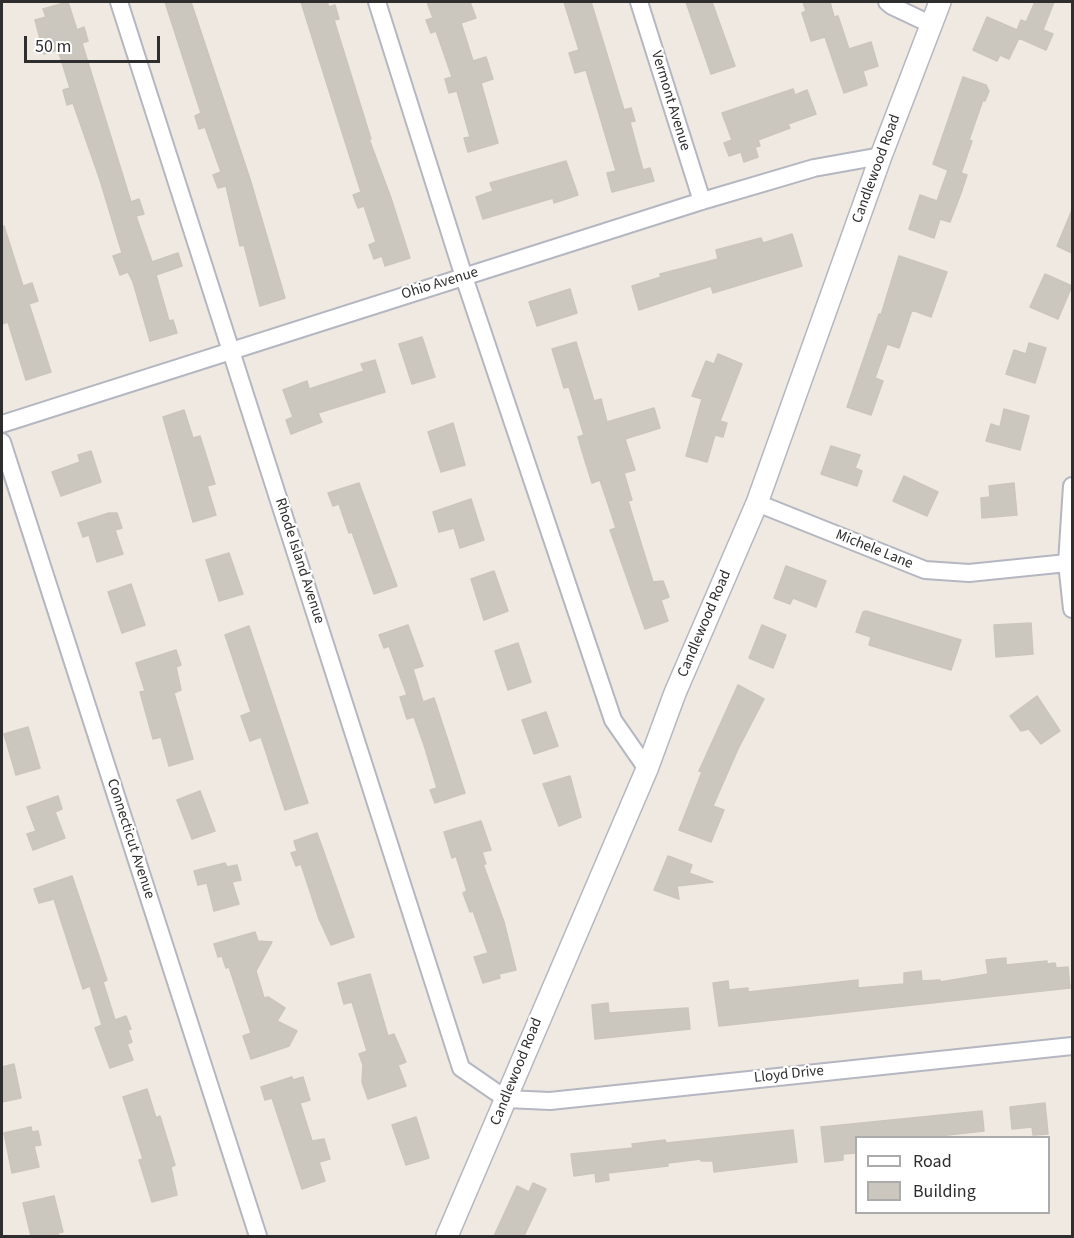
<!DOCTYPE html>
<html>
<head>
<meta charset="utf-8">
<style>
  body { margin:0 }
  #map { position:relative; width:1074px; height:1238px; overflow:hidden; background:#efe9e1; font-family:"Source Sans 3",sans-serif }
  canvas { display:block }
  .frame { position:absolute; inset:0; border:3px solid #2e2e2e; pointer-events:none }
  .legend { position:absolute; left:855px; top:1136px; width:195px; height:78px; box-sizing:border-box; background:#fff; border:2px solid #ababab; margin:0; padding:8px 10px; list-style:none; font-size:18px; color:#2e2e2e }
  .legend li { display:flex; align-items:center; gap:12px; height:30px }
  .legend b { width:30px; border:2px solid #ababab }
  .scale { position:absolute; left:24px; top:36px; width:136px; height:27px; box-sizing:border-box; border:3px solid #2e2e2e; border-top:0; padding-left:8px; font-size:18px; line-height:21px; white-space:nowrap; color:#2e2e2e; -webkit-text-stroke:4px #fff; paint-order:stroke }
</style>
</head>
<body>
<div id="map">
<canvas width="1074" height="1238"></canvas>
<div class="frame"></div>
<ul class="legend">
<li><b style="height:8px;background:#fff"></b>Road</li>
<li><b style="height:16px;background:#cbc7bf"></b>Building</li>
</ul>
<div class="scale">50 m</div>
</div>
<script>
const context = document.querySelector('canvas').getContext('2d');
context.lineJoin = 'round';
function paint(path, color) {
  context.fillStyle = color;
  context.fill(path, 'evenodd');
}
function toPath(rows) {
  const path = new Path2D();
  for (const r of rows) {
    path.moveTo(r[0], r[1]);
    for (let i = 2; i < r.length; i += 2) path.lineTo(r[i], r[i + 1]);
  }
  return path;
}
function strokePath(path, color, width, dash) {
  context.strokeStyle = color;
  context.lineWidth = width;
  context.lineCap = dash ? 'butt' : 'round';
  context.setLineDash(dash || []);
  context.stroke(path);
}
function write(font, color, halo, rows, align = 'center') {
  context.font = font + ' "Source Sans 3",sans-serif';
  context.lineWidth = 4.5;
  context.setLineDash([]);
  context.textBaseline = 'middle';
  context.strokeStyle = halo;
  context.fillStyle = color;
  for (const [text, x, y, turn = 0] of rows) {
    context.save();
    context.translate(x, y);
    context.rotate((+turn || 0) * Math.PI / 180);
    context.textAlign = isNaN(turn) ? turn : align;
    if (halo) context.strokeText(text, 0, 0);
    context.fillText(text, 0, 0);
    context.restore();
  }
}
const building = toPath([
  [68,2,77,30,84,27,88,41,82,43,131,202,139,199,144,214,136,216,152,262,178,253,182,266,156,275,169,321,173,320,177,333,150,341,133,282,128,272,120,275,113,256,122,253,100,180,73,103,67,105,63,90,70,88,58,50,44,54,35,20,46,17,43,9,68,2],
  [165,2,191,2,250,179,285,298,260,306,244,245,240,246,226,186,218,188,213,175,221,172,205,127,199,129,195,116,201,113,165,2],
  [301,2,327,2,329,7,335,5,339,19,334,20,371,139,369,139,391,198,410,258,385,266,382,256,374,259,369,245,376,242,364,206,358,208,353,195,361,192,301,2],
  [427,2,470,2,476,18,461,23,473,61,486,57,493,79,481,83,498,143,468,152,464,138,470,137,457,91,449,93,445,79,452,77,436,31,431,33,426,20,433,18,427,2],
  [564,2,591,2,624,110,631,108,635,121,630,122,643,170,650,168,654,181,612,192,607,173,616,171,586,70,575,73,569,53,579,50,564,2],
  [686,2,712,2,735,66,711,74,686,2],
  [803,2,830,2,834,17,838,16,849,49,871,42,878,66,863,71,867,85,844,93,825,37,811,41,802,13,806,11,803,2],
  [1035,2,1054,2,1043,30,1053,34,1046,50,1019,38,1009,59,1000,55,997,61,973,50,987,17,1017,30,1021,20,1026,22,1035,2],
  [963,77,986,85,989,91,985,101,983,100,969,140,972,141,961,173,967,175,961,193,950,222,940,219,934,238,909,229,920,195,937,201,948,170,933,164,963,77],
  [793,89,795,95,807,90,816,114,788,124,790,128,758,140,760,146,755,147,758,157,744,162,741,152,729,156,724,143,732,140,722,113,793,89],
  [566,161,578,195,554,203,553,198,483,219,476,197,493,191,490,183,566,161],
  [1072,210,1072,253,1057,246,1072,210],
  [4,226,23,286,32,283,38,301,29,304,51,372,26,380,8,322,2,324,2,227,4,226],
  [792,234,802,266,713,293,711,286,639,310,632,286,661,277,660,274,718,259,716,250,761,238,763,243,792,234],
  [899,256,947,272,931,317,912,310,899,348,887,344,875,378,883,381,871,415,847,407,879,314,881,315,899,256],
  [1045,274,1072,286,1058,319,1030,307,1045,274],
  [570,289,577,313,537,326,529,302,570,289],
  [422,337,435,377,412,384,399,344,422,337],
  [576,342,594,401,601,399,607,422,654,408,660,428,625,439,635,470,624,473,632,500,628,501,653,582,663,581,669,597,661,600,668,621,645,629,610,530,616,528,600,480,592,483,582,451,578,437,584,435,569,387,564,388,552,349,576,342],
  [1029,343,1046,348,1035,383,1006,374,1014,350,1026,354,1029,343],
  [718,354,742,364,720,421,727,423,723,437,715,435,707,462,686,456,702,399,692,396,706,361,714,364,718,354],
  [375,360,385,392,318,413,322,422,291,434,286,420,293,417,283,390,307,381,309,389,364,371,361,364,375,360],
  [1004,409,1029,416,1020,450,986,441,991,424,1000,427,1004,409],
  [184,410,193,438,200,436,215,484,207,486,216,515,193,522,163,417,184,410],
  [453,423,465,465,441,472,428,432,453,423],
  [831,446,860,455,855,468,862,471,857,486,821,474,831,446],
  [91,451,101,482,61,496,52,472,80,462,78,455,91,451],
  [904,476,938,492,927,516,893,501,904,476],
  [359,483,397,586,374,594,352,532,349,533,339,504,333,506,328,493,359,483],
  [1014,483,1017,515,982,518,981,498,990,497,989,486,1014,483],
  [471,499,484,540,460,548,454,528,439,532,433,512,471,499],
  [109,513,117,513,122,528,115,530,123,554,97,562,89,535,83,537,78,523,109,513],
  [229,553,243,594,219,601,206,560,229,553],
  [786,566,826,581,816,607,793,598,790,604,774,598,786,566],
  [494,571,508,611,484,620,471,579,494,571],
  [131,584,145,625,122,633,108,592,131,584],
  [866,611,961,640,951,670,869,645,871,637,856,632,863,612,866,611],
  [1031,623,1033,654,996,657,994,625,1031,623],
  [408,625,423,666,413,669,423,702,434,698,465,793,435,803,430,790,437,788,424,745,414,717,407,719,400,697,407,695,389,646,384,648,379,635,408,625],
  [762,625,786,635,773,668,749,658,762,625],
  [249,626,308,803,285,810,261,737,250,741,241,716,251,712,225,635,249,626],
  [518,643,531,682,508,690,495,651,518,643],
  [176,650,181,665,176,667,181,690,174,693,193,759,169,766,161,737,153,739,140,692,145,691,136,663,176,650],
  [738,685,764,699,738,749,713,806,724,810,711,842,679,830,702,772,699,771,738,685],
  [1037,696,1060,731,1041,744,1029,729,1021,731,1010,716,1037,696],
  [546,712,558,746,534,754,522,720,546,712],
  [28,727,40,768,16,775,4,734,28,727],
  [570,776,581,817,559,826,543,784,570,776],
  [200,791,215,831,192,839,177,800,200,791],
  [58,796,62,809,55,812,65,838,33,850,27,834,36,831,27,807,58,796],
  [481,821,491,850,482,852,486,864,483,864,504,922,516,970,499,974,500,978,483,983,474,957,488,953,473,911,470,912,463,893,467,891,456,856,452,858,444,832,481,821],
  [317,833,354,937,331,945,319,919,301,864,296,866,291,853,297,851,294,841,317,833],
  [668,856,692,865,689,873,713,882,677,886,679,899,654,890,668,856],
  [225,863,227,867,237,865,241,880,232,882,239,904,214,911,207,883,198,885,194,871,225,863],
  [72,876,107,980,103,982,115,1020,126,1016,131,1029,128,1030,132,1042,127,1044,133,1060,110,1068,95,1028,102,1025,90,986,83,989,54,899,39,903,34,889,72,876],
  [255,932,258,941,272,942,256,971,264,998,268,997,285,1008,277,1021,297,1031,289,1046,251,1059,243,1036,251,1033,229,967,226,968,222,956,218,957,214,944,255,932],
  [1006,958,1006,965,1047,961,1047,964,1055,963,1056,968,1068,967,1070,988,719,1026,713,983,728,981,729,990,748,988,748,992,858,980,858,988,904,984,904,973,921,971,922,981,940,980,940,982,988,974,986,960,1006,958],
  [370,974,388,1036,394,1034,406,1062,398,1065,406,1086,368,1099,362,1082,363,1065,359,1054,367,1051,352,1002,344,1004,338,983,370,974],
  [608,1003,609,1013,688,1008,690,1029,595,1039,592,1005,608,1003],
  [14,1064,21,1098,2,1102,2,1067,14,1064],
  [292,1077,293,1080,303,1077,310,1100,300,1103,312,1141,324,1139,330,1159,319,1162,325,1181,302,1189,272,1098,265,1100,261,1087,292,1077],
  [147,1089,156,1118,160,1116,175,1165,171,1167,177,1195,152,1202,139,1160,143,1159,123,1097,147,1089],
  [1045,1103,1048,1134,1033,1135,1032,1127,1012,1129,1010,1107,1045,1103],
  [982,1111,984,1131,930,1137,856,1137,856,1153,843,1154,843,1160,825,1162,821,1127,982,1111],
  [416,1117,429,1158,406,1165,392,1125,416,1117],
  [31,1127,32,1132,38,1131,41,1145,34,1146,39,1167,12,1173,4,1133,31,1127],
  [793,1130,797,1162,714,1172,713,1161,701,1161,701,1159,668,1163,668,1166,608,1173,609,1180,596,1182,595,1173,574,1176,571,1154,633,1148,632,1144,665,1140,666,1143,793,1130],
  [533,1183,546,1189,524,1236,494,1236,517,1186,529,1192,533,1183],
  [54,1196,63,1232,58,1233,59,1236,31,1236,23,1203,54,1196]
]);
paint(building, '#cbc7bf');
strokePath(building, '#cbc5ba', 1.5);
const minor = toPath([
  [119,2,461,1068,506,1099,550,1101,1072,1046],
  [377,2,464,277,613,720,647,769],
  [639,2,702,201],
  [887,2,892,6,930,24],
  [2,424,702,201,814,168,881,156],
  [2,442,258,1236],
  [1072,486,1067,563,1072,609],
  [757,503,925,570,969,573,1067,563]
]);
const tertiary = toPath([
  [447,1236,647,769,675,693,757,503,881,156,940,2]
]);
strokePath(minor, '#b4b7c1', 20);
strokePath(tertiary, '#b4b7c1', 24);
strokePath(minor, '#fff', 16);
strokePath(tertiary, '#fff', 21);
write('15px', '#2e2e2e', '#fff', [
  ["Vermont Avenue",670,101,73],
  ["Candlewood Road",877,169,-70],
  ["Ohio Avenue",440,284,-17],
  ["Michele Lane",874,550,22],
  ["Rhode Island Avenue",299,561,72],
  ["Candlewood Road",705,624,-67],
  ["Connecticut Avenue",130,839,72],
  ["Candlewood Road",517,1072,-68],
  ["Lloyd Drive",789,1075,-6]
]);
</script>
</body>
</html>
